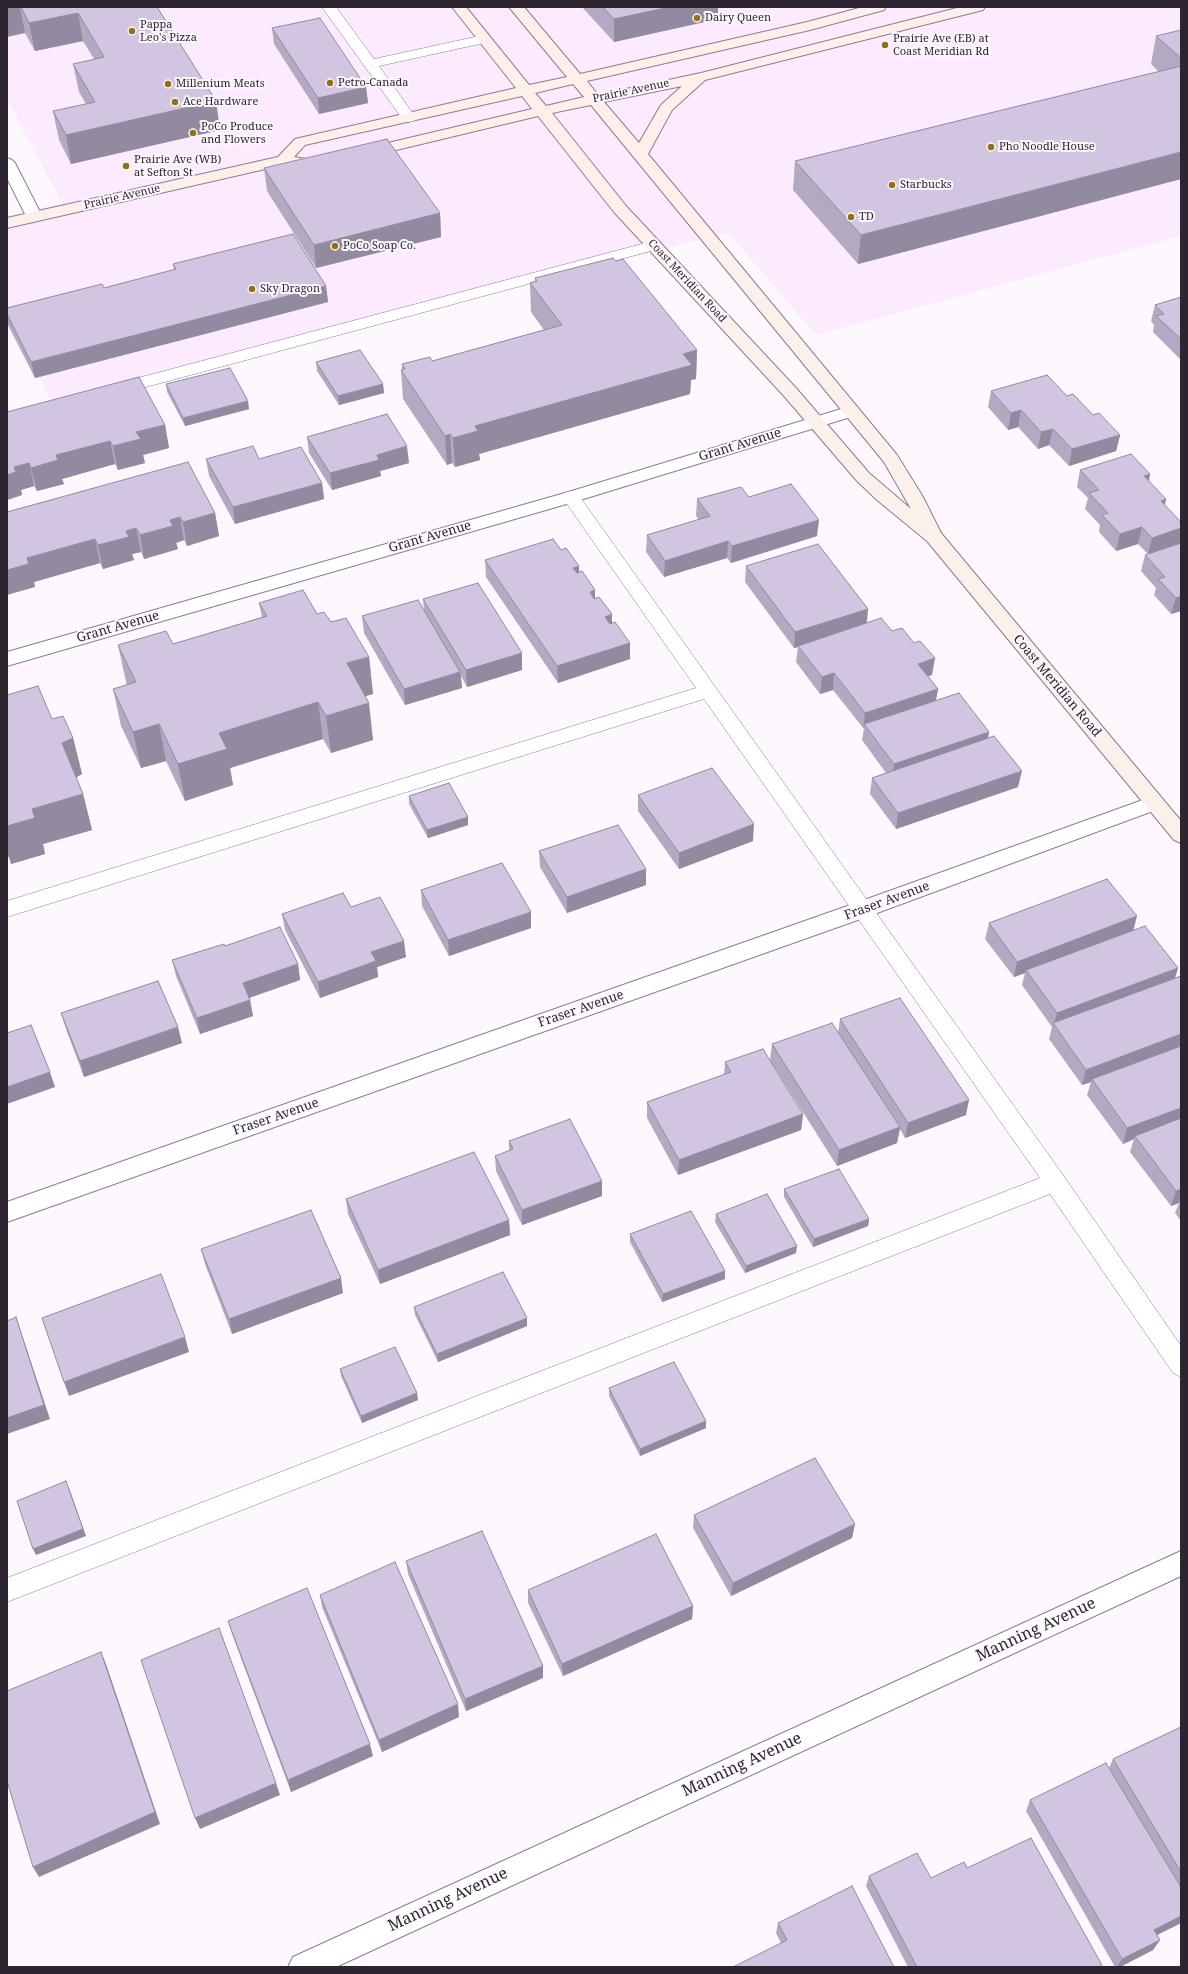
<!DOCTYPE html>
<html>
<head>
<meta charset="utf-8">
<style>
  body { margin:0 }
  #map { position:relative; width:1188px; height:1974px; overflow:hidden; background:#fdf8fe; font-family:"Noto Serif",serif }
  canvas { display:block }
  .frame { position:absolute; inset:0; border:8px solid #2d252f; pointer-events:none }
</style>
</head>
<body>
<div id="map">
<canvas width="1188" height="1974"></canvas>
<div class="frame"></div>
</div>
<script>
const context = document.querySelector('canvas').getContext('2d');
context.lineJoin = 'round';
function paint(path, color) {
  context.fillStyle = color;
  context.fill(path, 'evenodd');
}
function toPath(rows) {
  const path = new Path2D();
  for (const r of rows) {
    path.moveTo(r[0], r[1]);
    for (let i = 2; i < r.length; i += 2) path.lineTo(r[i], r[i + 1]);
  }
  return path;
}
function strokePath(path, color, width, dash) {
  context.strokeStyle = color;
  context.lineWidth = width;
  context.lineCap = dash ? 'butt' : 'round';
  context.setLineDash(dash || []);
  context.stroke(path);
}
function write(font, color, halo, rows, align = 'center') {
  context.font = font + ' "Noto Serif",serif';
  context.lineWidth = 4;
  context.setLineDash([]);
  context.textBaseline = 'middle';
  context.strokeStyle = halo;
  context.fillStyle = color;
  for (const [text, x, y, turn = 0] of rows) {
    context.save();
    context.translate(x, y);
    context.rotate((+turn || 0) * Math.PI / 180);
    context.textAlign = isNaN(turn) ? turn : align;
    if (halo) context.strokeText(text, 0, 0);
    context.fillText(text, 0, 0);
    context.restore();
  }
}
paint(toPath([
  [7,7,1181,7,1181,236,816,335,728,233,53,405,7,309,7,216,62,203,7,100]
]), '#fcebff');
const service = toPath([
  [322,7,336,7,374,59,484,35,489,36,491,39,489,42,484,43,379,66,416,118,414,121,409,122,404,121,322,7],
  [653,241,658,243,661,246,658,249,120,394,114,395,108,394,106,390,108,386,653,241],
  [571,491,577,493,1063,1175,1181,1346,1181,1377,1173,1373,1050,1194,7,1602,7,1578,1040,1178,704,699,7,917,7,901,696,688,562,497,565,493,571,491]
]);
const minor = toPath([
  [7,158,12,160,15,163,42,216,40,219,34,221,28,219,26,216,7,178,7,158],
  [851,406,857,407,860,411,857,415,577,501,7,666,7,652,565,493,851,406],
  [1154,796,1161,798,1164,803,1161,808,869,916,7,1222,7,1202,853,904,1154,796],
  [1181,1551,1181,1576,336,1967,288,1967,293,1957,1181,1551]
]);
const secondary = toPath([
  [452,7,466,7,529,85,567,77,509,7,524,7,580,74,807,22,863,7,886,7,884,10,810,30,587,81,598,95,701,73,961,7,985,7,983,10,705,80,672,110,648,154,897,455,923,497,941,533,1181,821,1181,843,1174,840,927,541,877,500,857,481,784,396,614,212,538,116,363,158,358,156,355,153,358,150,532,109,522,96,305,145,294,157,312,160,322,157,327,159,330,162,327,165,318,168,313,170,283,165,7,228,7,218,278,157,295,139,516,88,452,7],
  [573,84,584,97,546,106,535,93,573,84],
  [682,86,661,105,639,143,604,102,682,86],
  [591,105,884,462,911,509,869,473,796,388,626,206,552,113,591,105]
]);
strokePath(service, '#8f7b93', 1);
strokePath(minor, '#8f7b93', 2);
strokePath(secondary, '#8f7b93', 2);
paint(service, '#fff');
paint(minor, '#fff');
paint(secondary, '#fcf0ea');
paint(toPath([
  [7,7,157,7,220,130,71,164,59,140,53,111,86,104,79,92,73,64,94,59,83,41,35,51,25,33],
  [582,7,718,7,718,19,614,42],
  [272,28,366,87,368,103,319,114,274,44],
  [1181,30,1181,179,858,264,793,190,795,161,1159,72,1151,64,1156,36],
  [264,168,440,213,441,237,316,268,267,191],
  [173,264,326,286,328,302,35,378,8,325,7,319,7,308,104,288,174,270],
  [535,278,697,350,696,379,691,380,690,394,479,454,480,460,455,467,452,463,447,465,403,399,401,370,402,370,402,364,432,361,544,330,531,312,530,283,535,281],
  [1181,297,1181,360,1153,332,1154,325,1151,321,1155,305],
  [316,362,383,384,384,393,339,405,317,371],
  [166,384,249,409,185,426,167,392],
  [991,391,1067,396,1120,435,1116,451,1069,466,1049,445,1038,449,1018,427,1008,430,988,407],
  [7,412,165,425,169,448,143,455,145,463,118,470,115,464,62,479,64,484,37,491,34,486,21,490,22,495,7,500],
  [307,437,409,463,380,471,381,476,332,490,309,453],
  [206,459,259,459,322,483,324,499,235,524,209,476],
  [1080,470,1150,474,1149,481,1166,499,1165,505,1181,543,1181,611,1171,614,1154,595,1156,588,1141,571,1145,555,1148,554,1138,544,1116,551,1099,532,1100,525,1085,509,1088,498,1077,487],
  [749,497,817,536,731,563,727,558,664,577,646,552,647,535,699,520,696,516,697,499],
  [7,512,215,513,219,536,187,546,184,540,176,543,178,549,144,559,141,552,132,554,134,560,103,569,100,563,34,582,35,587],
  [561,550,579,572,595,598,612,623,630,643,630,659,558,683,486,577,485,560],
  [746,566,868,609,867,623,892,631,932,675,928,676,938,689,936,700,989,732,988,738,1018,787,896,829,870,794,872,778,886,773,862,740,864,729,833,690,820,694,796,662,798,647,794,648,745,582],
  [423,599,522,670,467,687,461,676,462,688,405,705,364,633,362,616,424,611],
  [259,603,317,614,331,622,369,657,373,694,365,696,373,740,331,753,323,739,230,768,233,785,185,801,166,761,141,768,121,726,113,689,127,685,126,682,118,645,173,644,262,617],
  [7,695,52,719,73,738,82,774,76,777,83,794,92,830,43,844,45,854,11,864,9,857,7,858],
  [638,795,753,841,679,869,638,811],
  [409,796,468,825,428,838,409,804],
  [539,851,646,869,646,885,567,913,540,867],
  [421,890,531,928,449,956,422,906],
  [351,907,406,957,377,967,378,977,320,998,285,930,282,914],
  [989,923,1133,930,1178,968,1175,978,1181,976,1181,1221,1175,1213,1179,1203,1171,1206,1130,1152,1134,1139,1123,1144,1087,1095,1091,1082,1082,1085,1049,1039,1052,1027,1022,985,1025,973,1014,977,985,939],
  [225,946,298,964,300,980,249,998,250,1000,253,1016,200,1034,176,976,172,960],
  [61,1013,182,1043,84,1077,66,1029],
  [840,1019,966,1115,905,1138,900,1129,897,1143,837,1166,770,1060,772,1044,838,1033],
  [725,1062,803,1114,801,1130,678,1175,647,1118,647,1102,724,1075],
  [509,1141,602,1196,522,1225,496,1171,495,1156,509,1151],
  [784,1189,869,1219,868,1226,813,1247,784,1197],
  [346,1199,509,1220,510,1235,380,1284,348,1214],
  [716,1214,796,1253,745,1273,715,1222],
  [630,1234,725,1271,725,1279,662,1302,630,1242],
  [201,1249,343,1293,232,1334,205,1264],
  [414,1307,527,1326,438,1362,415,1315],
  [340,1369,418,1400,362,1423,341,1376],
  [609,1388,706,1421,706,1428,640,1456,609,1396],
  [694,1515,855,1524,852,1538,731,1596,693,1528],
  [406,1561,543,1666,543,1678,466,1711,408,1574],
  [528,1590,693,1606,692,1619,563,1676,528,1603],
  [320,1595,459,1717,382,1752,322,1607],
  [228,1621,373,1756,291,1792,232,1634],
  [1181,1727,1181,1923,1157,1935,1160,1940,1153,1950,1120,1967,1115,1967,1026,1811,1030,1800,1109,1768,1113,1759],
  [967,1868,1101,1967,908,1967,866,1886,869,1876,931,1878],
  [778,1923,894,1967,781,1943,776,1933]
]), '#b4a9c2');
paint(toPath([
  [12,7,20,7,25,33,7,37,7,8],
  [670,7,718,7,718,19,614,42,614,19],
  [78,13,83,41,35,51,29,23],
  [366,87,368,103,319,114,318,98],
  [216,101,220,130,71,164,66,135],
  [1181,152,1181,179,858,264,861,235],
  [440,213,441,237,316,268,314,245],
  [326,286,328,302,35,378,31,362],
  [697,350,696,379,691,380,690,394,479,454,480,460,455,467,453,438,475,426,683,354],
  [383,384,384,393,339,405,338,396],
  [248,401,249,409,185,426,183,418],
  [1021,410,1018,427,1008,430,1011,413],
  [165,425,169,448,143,455,145,463,118,470,113,446,136,432],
  [1053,429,1049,445,1038,449,1041,432],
  [450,434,452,463,447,465,445,436],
  [1120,435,1116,451,1069,466,1072,449],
  [110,441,115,464,62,479,64,484,37,491,31,468,56,455],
  [407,446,409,463,380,471,381,476,332,490,330,473,377,455],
  [29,463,34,486,21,490,22,495,7,500,7,475,14,467],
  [1150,474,1146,491,1144,476],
  [322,483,324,499,235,524,233,507],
  [1166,499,1162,516,1161,501],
  [215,513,219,536,187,546,183,522],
  [180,517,184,540,176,543,178,549,144,559,140,535,170,520],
  [819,520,817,536,731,563,732,546],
  [1142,527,1138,544,1116,551,1120,534],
  [136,528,141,552,132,554,134,560,103,569,98,545,126,531],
  [1181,528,1181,543,1148,554,1152,538],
  [95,539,100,563,34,582,35,587,7,595,7,570,27,558],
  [728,541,727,558,664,577,665,561],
  [579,566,579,583,573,568],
  [595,590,595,607,590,592],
  [1181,596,1181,611,1171,614,1176,598],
  [868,609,866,625,798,646,798,647,794,648,795,632],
  [612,614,612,631,605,617],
  [630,643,630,659,558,683,557,666],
  [522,653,522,670,467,687,466,670],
  [369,657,373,694,351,700,347,663],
  [935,658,932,675,915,680,918,664],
  [460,672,462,688,405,705,404,689],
  [834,673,833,690,820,694,822,677],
  [938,689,935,705,864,724,863,730,865,713],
  [318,702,323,739,230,768,233,785,185,801,178,764,219,733],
  [369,703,373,740,331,753,326,716],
  [159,724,166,761,141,768,133,732],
  [989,732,986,748,892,780,894,764],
  [73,738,82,774,72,780,62,743],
  [1022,771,1018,787,896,829,898,813],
  [83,794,92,830,43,844,45,854,11,864,7,850,7,826,32,809],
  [468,817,468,825,428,838,427,830],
  [754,824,753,841,679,869,679,853],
  [646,869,646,885,567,913,567,897],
  [531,912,531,928,449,956,448,940],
  [1137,916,1133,932,1026,970,1025,973,1014,977,1017,962],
  [404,941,406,957,377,967,378,977,320,998,318,982,371,952],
  [298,964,300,980,246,999,243,983],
  [1178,968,1173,984,1054,1025,1057,1013],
  [250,1000,253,1016,200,1034,197,1018],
  [178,1027,182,1043,84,1077,80,1061],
  [1181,1034,1181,1047,1092,1079,1091,1082,1082,1085,1086,1070],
  [50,1072,55,1087,7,1104,7,1087],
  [969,1100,966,1115,905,1138,908,1123],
  [1181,1108,1181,1121,1135,1136,1134,1139,1123,1144,1127,1128],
  [803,1114,801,1130,678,1175,679,1160],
  [900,1127,897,1143,837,1166,839,1150],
  [602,1181,602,1196,522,1225,522,1210],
  [1181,1189,1181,1199,1180,1198,1179,1203,1171,1206,1176,1191],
  [869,1219,868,1226,813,1247,814,1239],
  [509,1220,510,1235,380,1284,378,1270],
  [797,1246,796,1253,745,1273,746,1266],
  [725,1271,725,1279,662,1302,663,1294],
  [341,1278,343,1293,232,1334,229,1319],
  [16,1317,50,1419,7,1434,7,1418],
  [527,1318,527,1326,438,1362,437,1354],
  [185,1337,189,1352,69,1396,64,1382],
  [417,1393,418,1400,362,1423,361,1416],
  [706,1421,706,1428,640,1456,640,1449],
  [69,1488,86,1536,36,1555,33,1549],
  [855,1524,852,1538,731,1596,733,1583],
  [693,1606,692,1619,563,1676,562,1664],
  [101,1652,106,1664,160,1824,39,1877,33,1867],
  [543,1666,543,1678,466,1711,465,1699],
  [458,1704,459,1717,382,1752,379,1740],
  [370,1744,373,1756,291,1792,288,1780],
  [276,1783,280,1795,200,1829,195,1818],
  [1181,1916,1181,1923,1147,1940,1154,1930],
  [1160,1940,1153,1950,1120,1967,1117,1967,1122,1959]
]), '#928a9e');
const building = toPath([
  [21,7,157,7,216,101,66,135,53,111,95,102,73,64,104,57,78,13,29,23,21,7],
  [603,7,670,7,614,19,603,7],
  [320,18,366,87,318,98,272,28,320,18],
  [1181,30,1181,58,1156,36,1181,30],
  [1181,66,1181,152,861,235,795,161,1181,66],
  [387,139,440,213,314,245,264,168,387,139],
  [293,234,326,286,31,362,7,314,7,308,102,284,104,288,176,269,173,264,293,234],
  [613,258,616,261,623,259,697,350,683,354,692,365,475,426,478,431,453,438,450,434,445,436,401,370,405,369,402,364,430,357,432,361,562,325,530,283,537,281,535,278,613,258],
  [1181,297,1181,339,1156,316,1164,314,1155,305,1181,297],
  [360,350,383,384,338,396,316,362,360,350],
  [230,368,248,401,183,418,166,384,230,368],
  [1047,375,1067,396,1073,394,1093,415,1099,413,1120,435,1072,449,1053,429,1041,432,1021,410,1011,413,991,391,1047,375],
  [139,377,165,425,136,432,141,439,113,446,110,441,56,455,58,460,31,468,29,463,14,467,16,472,7,475,7,412,139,377],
  [387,414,407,446,377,455,379,460,330,473,307,437,387,414],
  [253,446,259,459,301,447,322,483,233,507,206,459,253,446],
  [1131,454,1150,474,1144,476,1166,499,1161,501,1181,522,1181,528,1152,538,1142,527,1120,534,1102,515,1108,513,1089,493,1099,490,1080,470,1131,454],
  [188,462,215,513,183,522,180,517,170,520,173,526,140,535,136,528,126,531,129,537,98,545,95,539,27,558,29,564,7,570,7,512,188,462],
  [791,484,819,520,732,546,728,541,665,561,647,535,710,516,697,499,741,487,749,497,791,484],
  [553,539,561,550,566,548,579,566,573,568,577,573,582,571,595,590,590,592,594,599,599,597,612,614,605,617,610,624,615,622,630,643,557,666,485,560,553,539],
  [1181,543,1181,596,1176,598,1158,579,1165,577,1145,555,1181,543],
  [818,544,868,609,795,632,746,566,818,544],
  [478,583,522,653,466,670,423,599,478,583],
  [303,590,317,614,324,612,331,622,346,618,369,657,347,663,369,703,326,716,318,702,219,733,227,749,178,764,159,724,133,732,113,689,136,682,118,645,166,631,173,644,267,616,259,603,303,590],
  [418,600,460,672,404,689,362,616,418,600],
  [881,618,892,631,902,628,914,643,920,641,935,658,918,664,938,689,865,713,834,673,822,677,798,646,881,618],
  [38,686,52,719,63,716,73,738,62,743,83,794,32,809,35,818,7,826,7,695,38,686],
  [959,693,989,732,894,764,864,724,959,693],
  [994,736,1022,771,898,813,872,778,994,736],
  [712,768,754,824,679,853,638,795,712,768],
  [449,783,468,817,427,830,409,796,449,783],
  [618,825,646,869,567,897,539,851,618,825],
  [502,863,531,912,448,940,421,890,502,863],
  [1107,879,1137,916,1017,962,989,923,1107,879],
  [343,893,351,907,380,897,404,941,371,952,376,961,318,982,282,914,343,893],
  [1145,926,1178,968,1057,1013,1026,970,1145,926],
  [280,927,298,964,243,983,250,1000,197,1018,172,960,224,944,225,946,280,927],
  [1181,976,1181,1034,1086,1070,1053,1023,1181,976],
  [158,981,178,1027,80,1061,61,1013,158,981],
  [900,998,969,1100,908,1123,840,1019,900,998],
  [832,1023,900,1127,839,1150,772,1044,832,1023],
  [31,1025,50,1072,7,1087,7,1033,31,1025],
  [1181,1046,1181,1108,1127,1128,1092,1079,1181,1046],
  [763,1049,803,1114,679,1160,647,1102,731,1072,725,1062,763,1049],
  [1181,1118,1181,1189,1176,1191,1135,1136,1181,1118],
  [570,1119,602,1181,522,1210,495,1156,513,1149,509,1141,570,1119],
  [474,1152,509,1220,378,1270,346,1199,474,1152],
  [839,1169,869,1219,814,1239,784,1189,839,1169],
  [767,1194,797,1246,746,1266,716,1214,767,1194],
  [311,1210,341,1278,229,1319,201,1249,311,1210],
  [691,1211,725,1271,663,1294,630,1234,691,1211],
  [503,1272,527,1318,437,1354,414,1307,503,1272],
  [161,1274,185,1337,64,1382,42,1318,161,1274],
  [16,1317,44,1405,7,1418,7,1321,16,1317],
  [395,1347,417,1393,361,1416,340,1369,395,1347],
  [674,1362,706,1421,640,1449,609,1388,674,1362],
  [815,1458,855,1524,733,1583,694,1515,815,1458],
  [66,1481,83,1529,33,1549,17,1501,66,1481],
  [482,1531,543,1666,465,1699,406,1561,482,1531],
  [656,1534,693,1606,562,1664,528,1590,656,1534],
  [395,1562,458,1704,379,1740,320,1595,395,1562],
  [307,1588,370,1744,288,1780,228,1621,307,1588],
  [219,1628,276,1783,195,1818,141,1660,219,1628],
  [101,1652,155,1812,33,1867,7,1781,7,1691,101,1652],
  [1181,1727,1181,1872,1113,1759,1181,1727],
  [1106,1763,1181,1887,1181,1916,1154,1930,1160,1940,1122,1959,1030,1800,1106,1763],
  [1031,1838,1102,1965,1098,1967,917,1967,869,1876,917,1853,931,1878,964,1862,967,1868,1031,1838],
  [852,1886,894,1967,733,1967,787,1940,778,1923,852,1886]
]);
paint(building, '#d1c5e2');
strokePath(building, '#928a9e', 1);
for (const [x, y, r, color] of [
  [697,18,4,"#917016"],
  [132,31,4,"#917016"],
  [885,45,4,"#917016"],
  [330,83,4,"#917016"],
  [168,84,4,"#917016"],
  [175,102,4,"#917016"],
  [193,133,4,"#917016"],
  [991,147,4,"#917016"],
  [126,166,4,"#917016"],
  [892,185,4,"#917016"],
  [851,217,4,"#917016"],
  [335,246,4,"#917016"],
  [252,289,4,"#917016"]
]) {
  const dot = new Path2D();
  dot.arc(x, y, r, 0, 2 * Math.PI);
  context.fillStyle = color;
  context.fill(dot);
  strokePath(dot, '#fdf8fe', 1.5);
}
write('11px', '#2d252f', '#fdf8fe', [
  ["Dairy Queen",705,18],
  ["Pappa",140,25],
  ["Leo's Pizza",140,38],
  ["Prairie Ave (EB) at",893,39],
  ["Coast Meridian Rd",893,52],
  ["Petro-Canada",338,83],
  ["Millenium Meats",176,84],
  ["Ace Hardware",183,102],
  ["PoCo Produce",201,127],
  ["and Flowers",201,140],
  ["Pho Noodle House",999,147],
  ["Prairie Ave (WB)",134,160],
  ["at Sefton St",134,173],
  ["Starbucks",900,185],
  ["TD",859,217],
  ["PoCo Soap Co.",343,246],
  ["Sky Dragon",260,289]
], 'left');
write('11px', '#2d252f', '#fdf8fe', [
  ["Prairie Avenue",631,91,-12],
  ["Prairie Avenue",122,197,-13],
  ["Coast Meridian Road",687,281,47]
]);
write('13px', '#2d252f', '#fdf8fe', [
  ["Grant Avenue",740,445,-17],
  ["Grant Avenue",430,537,-16],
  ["Grant Avenue",118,627,-16],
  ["Coast Meridian Road",1057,686,50],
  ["Fraser Avenue",887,901,-20],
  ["Fraser Avenue",581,1009,-19],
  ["Fraser Avenue",276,1117,-19]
]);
write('16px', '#2d252f', '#fdf8fe', [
  ["Manning Avenue",1036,1630,-25],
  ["Manning Avenue",742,1765,-25],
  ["Manning Avenue",448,1900,-25]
]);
</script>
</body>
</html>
